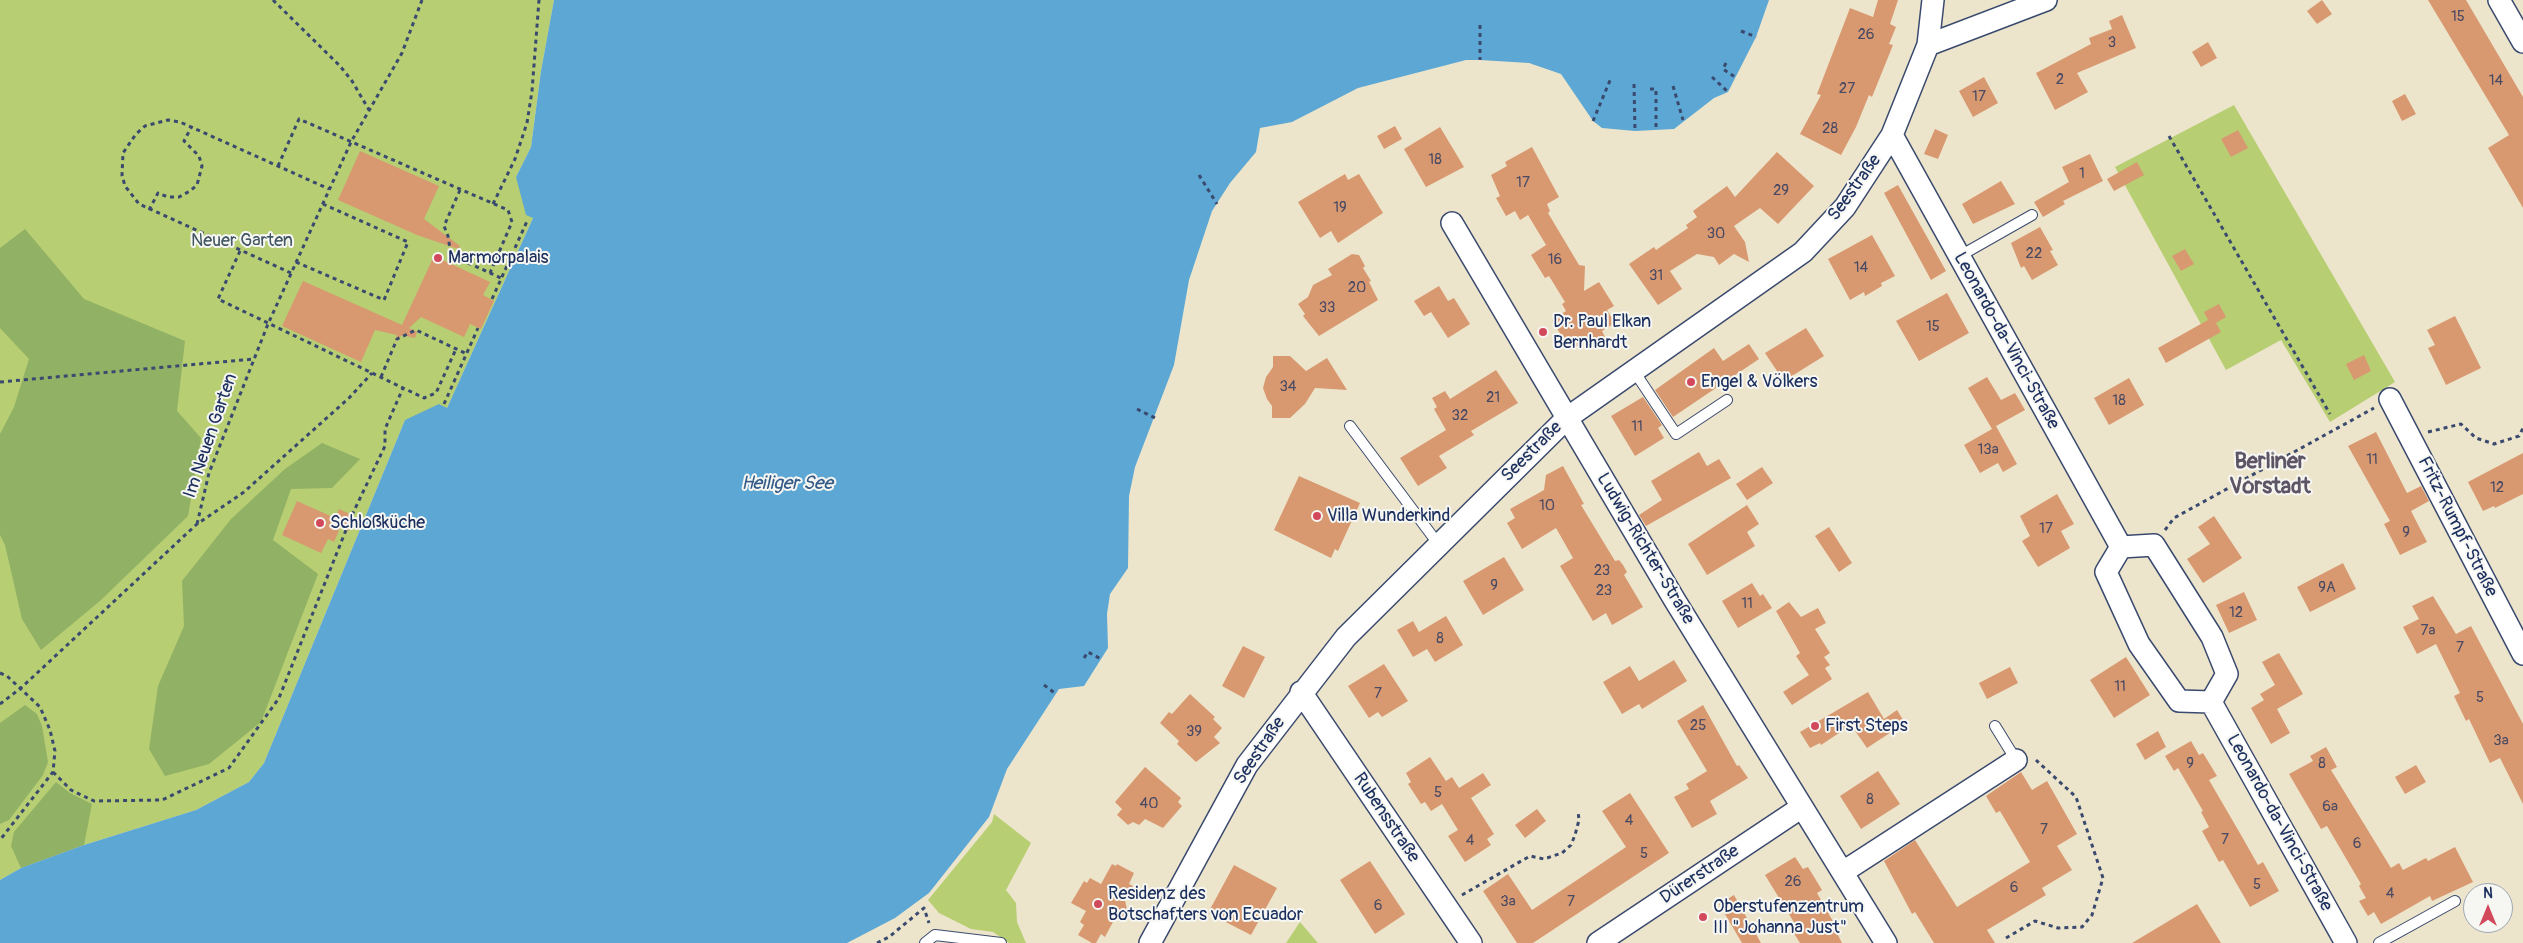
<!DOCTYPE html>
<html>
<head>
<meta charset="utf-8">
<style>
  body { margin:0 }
  #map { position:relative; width:2523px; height:943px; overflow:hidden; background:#ede5cb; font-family:Pangolin,sans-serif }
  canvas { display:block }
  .north { position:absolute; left:2463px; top:883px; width:50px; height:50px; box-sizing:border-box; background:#f6f6f2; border:1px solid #9ea6b7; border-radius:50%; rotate:0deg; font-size:14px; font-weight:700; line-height:20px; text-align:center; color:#1b2f5e }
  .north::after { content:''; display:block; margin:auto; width:18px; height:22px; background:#d1495b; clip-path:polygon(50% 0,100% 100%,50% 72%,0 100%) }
</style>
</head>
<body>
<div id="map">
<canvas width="2523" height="943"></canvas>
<div class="north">N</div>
</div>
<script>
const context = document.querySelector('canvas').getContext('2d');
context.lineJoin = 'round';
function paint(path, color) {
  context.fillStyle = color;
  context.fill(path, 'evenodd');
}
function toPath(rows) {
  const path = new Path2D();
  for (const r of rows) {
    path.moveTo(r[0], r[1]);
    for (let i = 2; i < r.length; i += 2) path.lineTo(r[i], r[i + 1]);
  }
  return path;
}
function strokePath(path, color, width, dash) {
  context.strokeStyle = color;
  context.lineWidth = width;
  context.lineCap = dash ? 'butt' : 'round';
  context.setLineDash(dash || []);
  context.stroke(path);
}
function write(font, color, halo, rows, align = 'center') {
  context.font = font + ' Pangolin,sans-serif';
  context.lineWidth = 4;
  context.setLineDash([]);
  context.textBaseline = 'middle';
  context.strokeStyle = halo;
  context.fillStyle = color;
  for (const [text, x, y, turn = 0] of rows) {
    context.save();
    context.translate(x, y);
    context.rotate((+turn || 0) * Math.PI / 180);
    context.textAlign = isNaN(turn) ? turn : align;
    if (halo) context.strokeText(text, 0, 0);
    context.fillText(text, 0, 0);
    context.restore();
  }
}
paint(toPath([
  [0,0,554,0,541,71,531,147,516,177,533,218,447,408,405,420,264,763,249,782,196,810,84,845,21,868,0,880],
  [2234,105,2395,382,2330,422,2281,340,2226,370,2115,167],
  [994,814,1031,843,1006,890,1016,903,1017,922,1026,943,1009,943,993,932,971,929,939,913,928,900,992,822],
  [1300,922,1318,943,1286,943]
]), '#b7ce73');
paint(toPath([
  [25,229,84,299,185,341,177,411,201,438,188,516,101,600,41,650,22,619,5,545,0,535,0,434,14,407,29,359,0,328,0,248],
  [322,443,360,459,332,488,291,489,273,540,318,574,261,722,209,764,165,776,149,749,158,686,184,626,182,581,231,519,285,469],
  [25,705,37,714,42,726,48,762,43,775,9,820,0,824,0,723],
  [56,782,70,793,92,804,84,845,21,868,11,846,14,832]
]), '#91b165');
paint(toPath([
  [554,0,1769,0,1756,37,1728,92,1714,98,1674,129,1635,131,1602,128,1593,121,1561,74,1529,63,1480,60,1466,60,1358,88,1292,122,1260,128,1256,152,1230,183,1212,211,1189,280,1174,365,1135,467,1129,496,1128,568,1110,594,1107,614,1108,648,1084,686,1059,689,1007,769,989,817,929,893,895,918,847,943,0,943,0,880,21,868,84,845,196,810,249,782,264,763,405,420,439,404,447,408,533,218,526,215,516,177,531,147,541,71]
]), '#5ca7d4');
paint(toPath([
  [1878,0,1898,0,1890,24,1896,27,1889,44,1893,45,1872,97,1869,95,1856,127,1841,155,1800,134,1821,95,1817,94,1850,8,1873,17],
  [2322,0,2332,14,2317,24,2307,11],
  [2428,0,2466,0,2523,97,2523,208,2488,148,2509,135],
  [2122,15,2136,48,2077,73,2088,92,2055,110,2036,73,2091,44,2089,38,2112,29,2109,21],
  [2208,42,2217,58,2201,67,2192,52],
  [1984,77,1998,103,1973,117,1959,91],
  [2405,94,2416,114,2402,121,2392,101],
  [1395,126,1402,139,1384,149,1377,136],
  [1440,127,1464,167,1426,187,1404,149],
  [1935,129,1948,135,1938,159,1924,154],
  [2238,130,2248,148,2231,157,2221,139],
  [1532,147,1559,197,1547,204,1550,211,1548,213,1579,265,1585,266,1584,291,1599,282,1614,306,1607,310,1615,323,1602,331,1605,337,1603,343,1594,349,1587,347,1584,342,1570,350,1552,320,1566,311,1562,304,1565,302,1549,276,1545,278,1531,255,1546,245,1528,215,1520,220,1515,211,1506,216,1496,198,1500,196,1491,175,1507,166,1505,162],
  [360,151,439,186,424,219,460,246,458,249,417,235,338,200],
  [1777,152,1814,186,1778,224,1760,208,1734,226,1745,242,1749,262,1734,254,1719,265,1714,257,1697,254,1670,271,1682,289,1658,305,1629,264,1654,247,1656,250,1688,228,1686,225,1697,217,1693,211,1727,186,1735,197],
  [2090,154,2103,181,2063,201,2065,204,2043,217,2034,202,2069,182,2062,167],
  [2137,162,2144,175,2114,191,2107,179],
  [1345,174,1348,180,1359,174,1383,213,1338,243,1331,231,1320,238,1298,202],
  [2001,181,2015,204,1973,224,1962,204],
  [1898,185,1946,271,1931,280,1884,193],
  [2040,227,2053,250,2050,251,2058,265,2032,280,2024,266,2021,268,2011,243],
  [1872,235,1895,276,1881,283,1882,286,1865,296,1864,292,1850,300,1828,259],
  [2185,249,2194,264,2181,271,2172,256],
  [1352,254,1359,255,1365,266,1363,268,1371,281,1369,282,1378,300,1319,336,1303,316,1305,314,1298,304,1308,297,1313,285,1332,275,1328,269],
  [434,256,490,282,483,295,494,301,481,329,470,324,464,337,421,317,409,328,417,332,415,338,402,335,395,342,397,335,375,330,361,362,282,326,303,281,402,325],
  [1439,286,1448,301,1454,298,1470,324,1448,338,1431,312,1424,316,1414,301],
  [1947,293,1969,333,1919,361,1896,321],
  [2219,304,2226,317,2216,323,2221,332,2166,363,2158,348,2208,320,2204,312],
  [2455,316,2481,368,2446,385,2428,348,2435,345,2427,330],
  [1806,328,1824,356,1787,379,1783,372,1779,374,1765,353],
  [1749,344,1759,359,1673,417,1655,390,1714,348,1723,361],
  [2364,355,2371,371,2354,380,2346,364],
  [1273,356,1290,356,1306,371,1327,358,1347,390,1315,388,1305,404,1290,418,1272,418,1272,406,1267,399,1263,388,1266,377,1273,367],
  [1496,370,1518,403,1471,431,1474,435,1439,456,1447,468,1418,486,1400,458,1446,430,1434,409,1437,407,1432,398,1445,391,1450,399],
  [1987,377,2001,400,2015,393,2025,410,1996,426,2017,464,2003,472,1998,463,1980,473,1964,445,1992,429,1968,388],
  [2129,378,2144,405,2109,425,2094,398],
  [1643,397,1662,425,1658,428,1664,438,1635,456,1611,416],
  [2376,432,2407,493,2421,486,2429,501,2411,511,2427,542,2400,555,2384,524,2390,521,2348,446],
  [1699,452,1707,466,1719,459,1731,478,1646,526,1639,515,1662,500,1651,481],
  [2523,453,2523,494,2495,508,2494,506,2483,511,2468,482],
  [1563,466,1584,504,1581,505,1615,561,1619,560,1623,565,1627,572,1624,575,1643,607,1612,625,1606,613,1593,621,1560,566,1573,558,1556,528,1522,549,1507,523,1515,518,1510,509,1544,490,1546,475],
  [1762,467,1773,483,1747,500,1736,484],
  [1299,476,1360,503,1338,551,1335,549,1331,558,1274,530],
  [2057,494,2074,524,2061,531,2070,548,2038,567,2022,541,2030,536,2020,516],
  [297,501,335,518,339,509,354,516,348,531,340,528,334,542,328,539,321,553,282,535],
  [1747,505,1759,524,1747,532,1755,546,1707,575,1688,544],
  [2214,516,2242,558,2203,583,2187,559,2210,544,2198,527],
  [1829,527,1852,563,1839,572,1815,536],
  [1504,557,1524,590,1483,615,1463,581],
  [2343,563,2356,589,2310,612,2297,587],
  [1752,583,1760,596,1763,594,1772,608,1738,628,1722,601],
  [2244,592,2257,620,2229,633,2216,605],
  [2433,596,2456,634,2471,626,2523,724,2523,804,2500,758,2490,763,2469,719,2466,721,2454,696,2460,693,2436,644,2417,654,2403,627,2419,619,2412,606],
  [1789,602,1801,617,1818,608,1826,623,1815,629,1830,653,1824,657,1830,665,1825,668,1832,679,1792,705,1783,692,1809,675,1796,656,1800,653,1776,611],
  [1446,616,1463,645,1435,662,1427,649,1413,657,1397,630,1413,621,1419,632],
  [1243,646,1265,657,1244,698,1222,686],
  [2279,653,2303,694,2277,709,2290,733,2271,744,2251,708,2264,700,2260,694,2275,685,2262,662],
  [2126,657,2150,695,2114,718,2090,680],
  [1674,660,1687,681,1642,709,1639,704,1622,714,1603,682,1630,666,1639,681],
  [1384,664,1408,701,1382,717,1378,712,1369,718,1348,686],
  [2010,667,2018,683,1987,699,1979,683],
  [1868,692,1884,719,1897,710,1905,723,1867,748,1851,725,1821,745,1820,743,1810,748,1800,732],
  [1190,694,1215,717,1213,719,1222,728,1214,737,1220,743,1196,762,1177,744,1179,741,1160,723,1169,712,1172,714],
  [1703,705,1737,766,1739,765,1748,778,1710,801,1717,814,1692,828,1674,797,1689,789,1686,784,1707,771,1677,721],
  [2158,731,2166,747,2145,760,2136,744],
  [2191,741,2199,755,2203,753,2217,776,2209,780,2241,835,2258,865,2263,862,2279,891,2250,907,2223,860,2219,862,2202,831,2209,827,2201,812,2203,811,2178,768,2174,771,2165,756],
  [2326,747,2337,767,2331,770,2391,868,2399,863,2403,870,2426,858,2428,861,2455,847,2473,882,2432,901,2430,896,2381,924,2374,912,2368,916,2359,901,2366,898,2359,886,2361,884,2327,826,2321,829,2289,774,2313,761,2310,756],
  [1430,757,1446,781,1452,777,1459,788,1483,773,1491,785,1471,798,1494,834,1487,839,1491,845,1465,862,1448,836,1458,830,1442,804,1431,811,1425,802,1421,804,1408,784,1411,782,1406,773],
  [2416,765,2426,782,2405,794,2395,777],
  [1145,767,1181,798,1178,802,1182,806,1163,828,1145,819,1139,825,1133,822,1128,825,1117,815,1122,809,1115,802],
  [1878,771,1900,804,1861,829,1840,796],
  [2021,772,2032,790,2047,781,2077,834,2057,846,2072,870,2042,888,2046,895,1987,930,1995,943,1934,943,1915,912,1912,914,1884,861,1915,840,1957,907,2030,862,2000,811,1996,813,1986,796],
  [1630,793,1669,853,1533,943,1517,943,1483,891,1508,874,1532,910,1580,878,1626,847,1602,811],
  [1537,809,1546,821,1525,838,1515,825],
  [1795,857,1803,869,1808,867,1822,890,1817,893,1839,932,1837,933,1842,943,1800,943,1790,927,1795,924,1765,875],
  [1370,861,1405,914,1375,934,1340,880],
  [1112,864,1116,866,1117,864,1134,873,1129,884,1133,886,1125,900,1127,910,1123,919,1114,920,1105,937,1101,934,1096,943,1092,943,1078,935,1084,925,1080,922,1086,911,1071,903,1084,881,1087,883,1090,878,1101,884],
  [1234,865,1277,888,1251,935,1208,913],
  [1734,895,1761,943,1742,943,1719,904],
  [2197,904,2221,943,2132,943]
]), '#d89971');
const service = toPath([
  [1958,257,2032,215],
  [1634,371,1676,434,1727,400],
  [1350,426,1439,545],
  [1995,726,2016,760],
  [925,943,935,935,1001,943],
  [2379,943,2455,901]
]);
const minor = toPath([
  [2499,0,2523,42],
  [1928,45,2046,0],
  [1892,135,2121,547,2154,545,2212,637,2227,674,2211,702,2346,943],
  [1452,223,1674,599,1886,943],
  [2390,399,2523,654],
  [2121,547,2106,572,2139,644,2179,701,2211,702],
  [1301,692,1471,943],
  [1843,872,2016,760],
  [1150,943,1247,765,1346,637,1567,418,1803,252,1845,207,1892,135,1928,45,1933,0],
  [1598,943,1802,807]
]);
strokePath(service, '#3a4a6e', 12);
strokePath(minor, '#3a4a6e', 24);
strokePath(toPath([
  [273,0,340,66,352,81,369,110],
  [1480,25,1480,60],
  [1741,31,1756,37],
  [1726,63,1723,69,1735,77],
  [1712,77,1728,92],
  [1634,84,1635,131],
  [1673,86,1683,120],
  [1650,89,1656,89,1656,130],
  [1593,121,1611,78],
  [2169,136,2330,414],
  [278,166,299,119,508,210,512,222,490,273],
  [1199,175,1217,204],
  [460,190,444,226,448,236,451,255,501,278],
  [493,204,515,159,527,123,532,91,539,0],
  [149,210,158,193,168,197,179,197,190,191,197,185,202,166,199,156,184,141,192,126],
  [240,251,218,299,424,398,436,393,456,349],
  [296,262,384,300,408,242,323,204],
  [291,273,139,204,125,186,122,175,123,153,136,134,145,126,168,120,180,122,329,189],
  [492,299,528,219],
  [381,377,397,339,416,330,467,354],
  [0,382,254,359],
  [444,404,478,328],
  [1137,409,1155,418],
  [2428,432,2461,424,2476,438,2494,444,2519,436,2523,428],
  [352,515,385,446,385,429,403,388],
  [197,524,209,473,268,324,351,142,402,53,422,0],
  [2165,530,2174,518,2374,408],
  [1084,658,1088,652,1101,659],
  [0,673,7,676,40,707,50,730,55,751,53,772,0,840],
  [1044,685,1056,694],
  [0,704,21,688,197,524,244,492,349,398,372,373],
  [53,772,71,790,94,801,162,800,229,768,279,698,346,530],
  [1462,895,1530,856,1544,859,1562,853,1571,845,1575,835,1579,820,1578,811],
  [2006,938,2035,921,2058,928,2082,927,2092,915,2103,878,2076,797,2036,760],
  [877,943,889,937,924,908,929,923]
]), '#3a4a6e', 3, [4, 4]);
strokePath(service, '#fff', 10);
strokePath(minor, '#fff', 21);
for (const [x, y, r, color] of [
  [438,258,5,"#d1495b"],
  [1543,332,5,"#d1495b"],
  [1691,382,5,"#d1495b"],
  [1317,516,5,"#d1495b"],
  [320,523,5,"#d1495b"],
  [1815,726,5,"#d1495b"],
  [1098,904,5,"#d1495b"],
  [1703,917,5,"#d1495b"]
]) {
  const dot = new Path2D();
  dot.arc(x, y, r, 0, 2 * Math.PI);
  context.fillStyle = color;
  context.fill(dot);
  strokePath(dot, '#f6f6f2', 2);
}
write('15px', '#4a4a63', null, [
  ["15",2458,17],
  ["26",1866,35],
  ["3",2112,43],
  ["2",2060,80],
  ["14",2496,81],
  ["27",1847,89],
  ["17",1979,97],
  ["28",1830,129],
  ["18",1435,160],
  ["1",2082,174],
  ["17",1523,183],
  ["29",1781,191],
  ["19",1340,208],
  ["30",1716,234],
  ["22",2034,254],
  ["16",1555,260],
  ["14",1861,268],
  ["31",1656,276],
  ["20",1357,288],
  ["33",1327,308],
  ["15",1933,327],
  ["34",1288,387],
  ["21",1493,398],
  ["18",2119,401],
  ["32",1460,416],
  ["11",1637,427],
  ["13a",1988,450],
  ["11",2372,460],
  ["12",2497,488],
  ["10",1547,506],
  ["17",2046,529],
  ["9",2406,533],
  ["23",1602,571],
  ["9",1494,586],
  ["9A",2327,588],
  ["23",1604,591],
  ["11",1747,604],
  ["12",2236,613],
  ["7a",2428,631],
  ["8",1440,639],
  ["7",2460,648],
  ["11",2120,687],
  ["7",1378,694],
  ["5",2480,698],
  ["25",1698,726],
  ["39",1194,732],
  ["3a",2501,741],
  ["9",2190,764],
  ["8",2322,764],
  ["5",1438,793],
  ["8",1870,800],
  ["40",1149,804],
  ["6a",2330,807],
  ["4",1629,821],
  ["7",2044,830],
  ["7",2225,840],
  ["4",1470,841],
  ["6",2357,844],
  ["5",1644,854],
  ["26",1793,882],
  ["5",2257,885],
  ["6",2014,888],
  ["4",2390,894],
  ["3a",1508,902],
  ["7",1571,902],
  ["6",1378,906]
]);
write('18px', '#1b2f5e', '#f6f6f2', [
  ["Seestraße",1855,188,-54],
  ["Leonardo-da-Vinci-Straße",2006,341,61],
  ["Im Neuen Garten",211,436,-71],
  ["Seestraße",1532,452,-45],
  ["Fritz-Rumpf-Straße",2457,527,63],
  ["Ludwig-Richter-Straße",1645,549,59],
  ["Seestraße",1260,751,-56],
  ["Rubensstraße",1386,818,56],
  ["Leonardo-da-Vinci-Straße",2279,823,61],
  ["Dürerstraße",1700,875,-34]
]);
write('18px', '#425763', '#f6f6f2', [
  ["Neuer Garten",242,241]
]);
write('18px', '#1b2f5e', '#f6f6f2', [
  ["Marmorpalais",448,258],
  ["Dr. Paul Elkan",1553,322],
  ["Bernhardt",1553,343],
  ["Engel & Völkers",1701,382],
  ["Villa Wunderkind",1327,516],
  ["Schloßküche",330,523],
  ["First Steps",1825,726],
  ["Residenz des",1108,894],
  ["Botschafters von Ecuador",1108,915],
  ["Oberstufenzentrum",1713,907],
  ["III \"Johanna Just\"",1713,928]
], 'left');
write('italic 19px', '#325987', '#f6f6f2', [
  ["Heiliger See",787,484]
]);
write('bold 22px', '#5d5465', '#f6f6f2', [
  ["Berliner",2270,462],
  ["Vorstadt",2270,487]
]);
</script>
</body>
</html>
